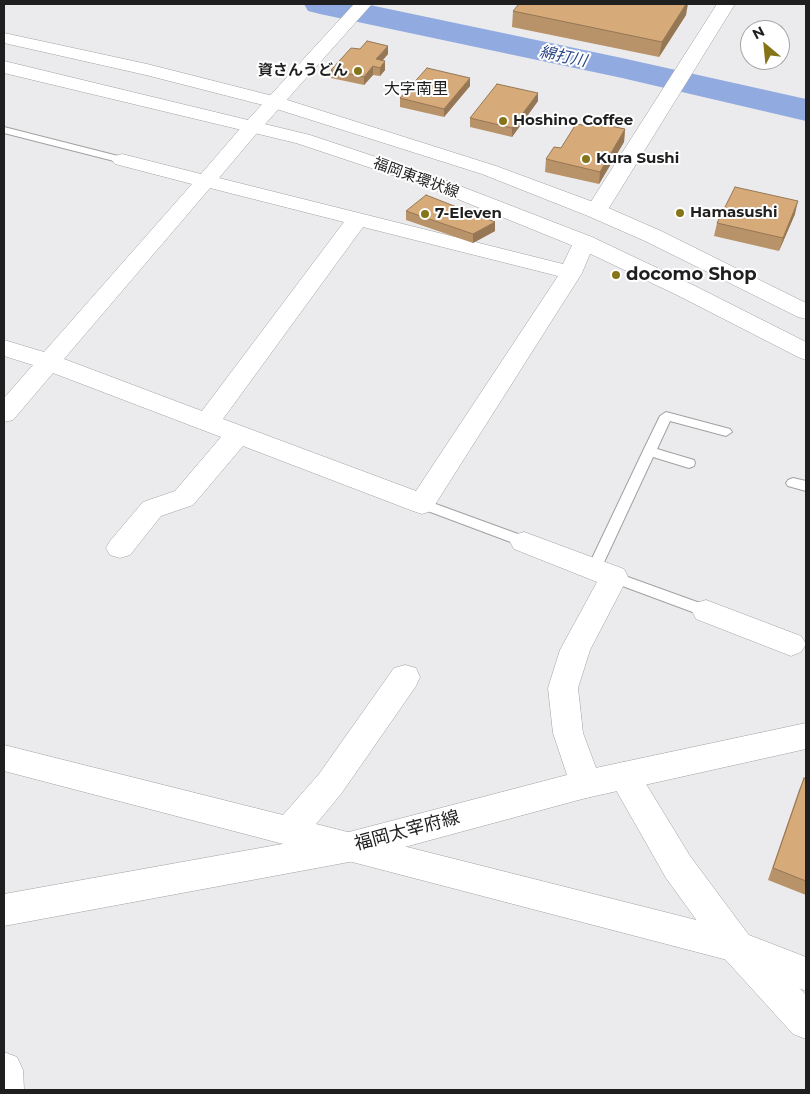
<!DOCTYPE html>
<html>
<head>
<meta charset="utf-8">
<style>
  body { margin:0 }
  #map { position:relative; width:810px; height:1094px; overflow:hidden; background:#ebebed; font-family:Montserrat,sans-serif }
  canvas { display:block }
  .frame { position:absolute; inset:0; border:5px solid #1f1f1f; pointer-events:none }
  .north { position:absolute; left:740px; top:20px; width:50px; height:50px; box-sizing:border-box; background:#fff; border:1px solid #a5a5a5; border-radius:50%; rotate:332deg; font-size:14px; font-weight:700; line-height:20px; text-align:center; color:#1f1f1f }
  .north::after { content:''; display:block; margin:auto; width:18px; height:22px; background:#857518; clip-path:polygon(50% 0,100% 100%,50% 72%,0 100%) }
</style>
</head>
<body>
<div id="map">
<canvas width="810" height="1094"></canvas>
<div class="frame"></div>
<div class="north">N</div>
</div>
<script>
const context = document.querySelector('canvas').getContext('2d');
context.lineJoin = 'round';
function toPath(rows) {
  const path = new Path2D();
  for (const r of rows) {
    path.moveTo(r[0], r[1]);
    for (let i = 2; i < r.length; i += 2) path.lineTo(r[i], r[i + 1]);
  }
  return path;
}
function paint(path, color) {
  context.fillStyle = color;
  context.fill(path, 'evenodd');
}
function strokePath(path, color, width, dash) {
  context.strokeStyle = color;
  context.lineWidth = width;
  context.lineCap = dash ? 'butt' : 'round';
  context.setLineDash(dash || []);
  context.stroke(path);
}
function write(font, color, halo, rows, align = 'center') {
  context.font = font + ' Montserrat,"Noto Sans JP",sans-serif';
  context.lineWidth = 4;
  context.setLineDash([]);
  context.textBaseline = 'middle';
  context.strokeStyle = halo;
  context.fillStyle = color;
  for (const [text, x, y, turn = 0] of rows) {
    context.save();
    context.translate(x, y);
    context.rotate((+turn || 0) * Math.PI / 180);
    context.textAlign = isNaN(turn) ? turn : align;
    if (halo) context.strokeText(text, 0, 0);
    context.fillText(text, 0, 0);
    context.restore();
  }
}
paint(toPath([
  [304,4,365,4,622,58,806,99,806,121,622,78,320,14,308,11,304,4]
]), '#91abe0');
const service = toPath([
  [4,127,126,158,127,160,122,163,4,133,4,127],
  [666,412,730,429,732,432,726,436,670,421,657,449,694,460,695,463,694,466,689,468,653,457,599,573,594,574,589,573,587,569,643,451,660,416,666,412],
  [793,478,806,481,806,491,788,486,786,483,788,480,793,478],
  [422,499,529,538,531,542,529,546,524,547,417,507,415,504,417,501,422,499],
  [614,572,711,607,713,611,711,615,706,617,609,581,607,577,609,573,614,572]
]);
const minor = toPath([
  [717,4,735,4,604,216,596,217,588,216,585,211,717,4],
  [252,121,259,123,262,127,219,178,563,264,576,237,584,235,592,237,595,242,582,273,431,511,422,514,413,511,243,446,193,505,161,516,130,555,120,558,110,555,106,548,110,541,143,502,175,491,221,437,53,373,13,420,4,422,4,398,33,365,4,356,4,340,44,352,192,184,115,164,112,160,115,156,122,154,201,174,245,123,252,121],
  [210,188,344,222,202,411,64,359,210,188],
  [363,227,558,276,416,491,223,419,363,227],
  [524,532,624,569,628,577,590,650,578,688,583,733,602,784,597,794,586,798,575,794,570,784,553,733,548,688,560,650,597,582,514,549,510,542,514,535,524,532],
  [706,600,801,636,806,644,801,652,791,656,696,619,692,611,696,603,706,600],
  [405,665,416,668,420,677,416,686,341,794,316,824,736,930,806,957,806,991,735,962,4,771,4,745,283,815,319,774,394,668,405,665],
  [4,1052,17,1057,23,1070,24,1090,4,1090,4,1052]
]);
const tertiary = toPath([
  [354,4,372,4,259,131,252,133,245,131,242,127,245,123,354,4],
  [624,762,635,766,690,856,748,934,806,995,806,1039,793,1034,724,958,666,878,608,776,613,766,624,762]
]);
const primary = toPath([
  [4,33,147,64,281,98,496,166,604,206,661,231,806,303,806,319,798,317,645,241,588,216,482,174,267,106,146,75,4,43,4,33],
  [4,61,310,135,442,179,592,237,693,285,806,342,806,360,798,357,677,295,576,247,428,187,296,143,4,73,4,61],
  [806,723,806,749,586,798,349,862,4,926,4,894,349,832,586,770,806,723]
]);
strokePath(service, '#a1a1a2', 2);
strokePath(minor, '#a1a1a2', 1);
strokePath(tertiary, '#a1a1a2', 1);
strokePath(primary, '#a1a1a2', 1);
paint(service, '#fff');
paint(minor, '#fff');
paint(tertiary, '#fff');
paint(primary, '#fff');
paint(toPath([
  [513,11,686,15,659,57,512,27],
  [388,54,382,61,385,70,380,76,373,75,364,85,331,78,331,70],
  [470,86,444,117,400,107,400,98],
  [538,101,512,137,470,127,470,118],
  [589,126,625,129,624,142,599,184,545,172,546,159],
  [406,211,495,222,495,231,473,243,406,220],
  [795,214,779,251,714,236,717,223],
  [804,778,806,779,806,895,768,880,799,790]
]), '#b89268');
paint(toPath([
  [686,4,688,4,686,15,659,57,662,42],
  [388,46,388,54,376,68,376,59],
  [385,61,385,70,380,76,380,68],
  [373,66,373,75,364,85,364,77],
  [470,78,470,86,444,117,444,109],
  [538,93,538,101,512,137,512,128],
  [625,129,624,142,599,184,600,172],
  [798,201,795,214,779,251,783,238],
  [495,222,495,231,473,243,473,234]
]), '#967755');
const building = toPath([
  [519,4,686,4,662,42,513,11,519,4],
  [367,41,388,46,376,59,385,61,380,68,373,66,364,77,331,70,351,48,360,49,367,41],
  [427,68,470,78,444,109,400,98,427,68],
  [497,84,538,93,512,128,470,118,497,84],
  [591,122,625,129,600,172,546,159,554,147,561,148,576,124,589,126,591,122],
  [735,187,798,201,783,238,717,223,735,187],
  [426,195,495,222,473,234,406,211,426,195],
  [804,778,806,779,806,881,773,868,804,778]
]);
paint(building, '#d6aa79');
strokePath(building, '#967755', 1);
for (const [x, y, r, color] of [
  [358,71,5,"#857518"],
  [503,121,5,"#857518"],
  [586,159,5,"#857518"],
  [680,213,5,"#857518"],
  [425,214,5,"#857518"],
  [616,275,5,"#857518"]
]) {
  const dot = new Path2D();
  dot.arc(x, y, r, 0, 2 * Math.PI);
  context.fillStyle = color;
  context.fill(dot);
  strokePath(dot, '#fff', 2);
}
write('bold 15px', '#1f1f1f', '#fff', [
  ["資さんうどん",348,71,"right"],
  ["Hoshino Coffee",513,121],
  ["Kura Sushi",596,159],
  ["Hamasushi",690,213],
  ["7-Eleven",435,214]
], 'left');
write('15px', '#1f1f1f', '#fff', [
  ["福岡東環状線",416,178,20]
]);
write('italic 16px', '#2a4686', '#fff', [
  ["綿打川",563,57,12]
]);
write('16px', '#1f1f1f', '#fff', [
  ["大字南里",416,89]
]);
write('bold 18px', '#1f1f1f', '#fff', [
  ["docomo Shop",626,275]
], 'left');
write('18px', '#1f1f1f', '#fff', [
  ["福岡太宰府線",407,831,-15]
]);
</script>
</body>
</html>
